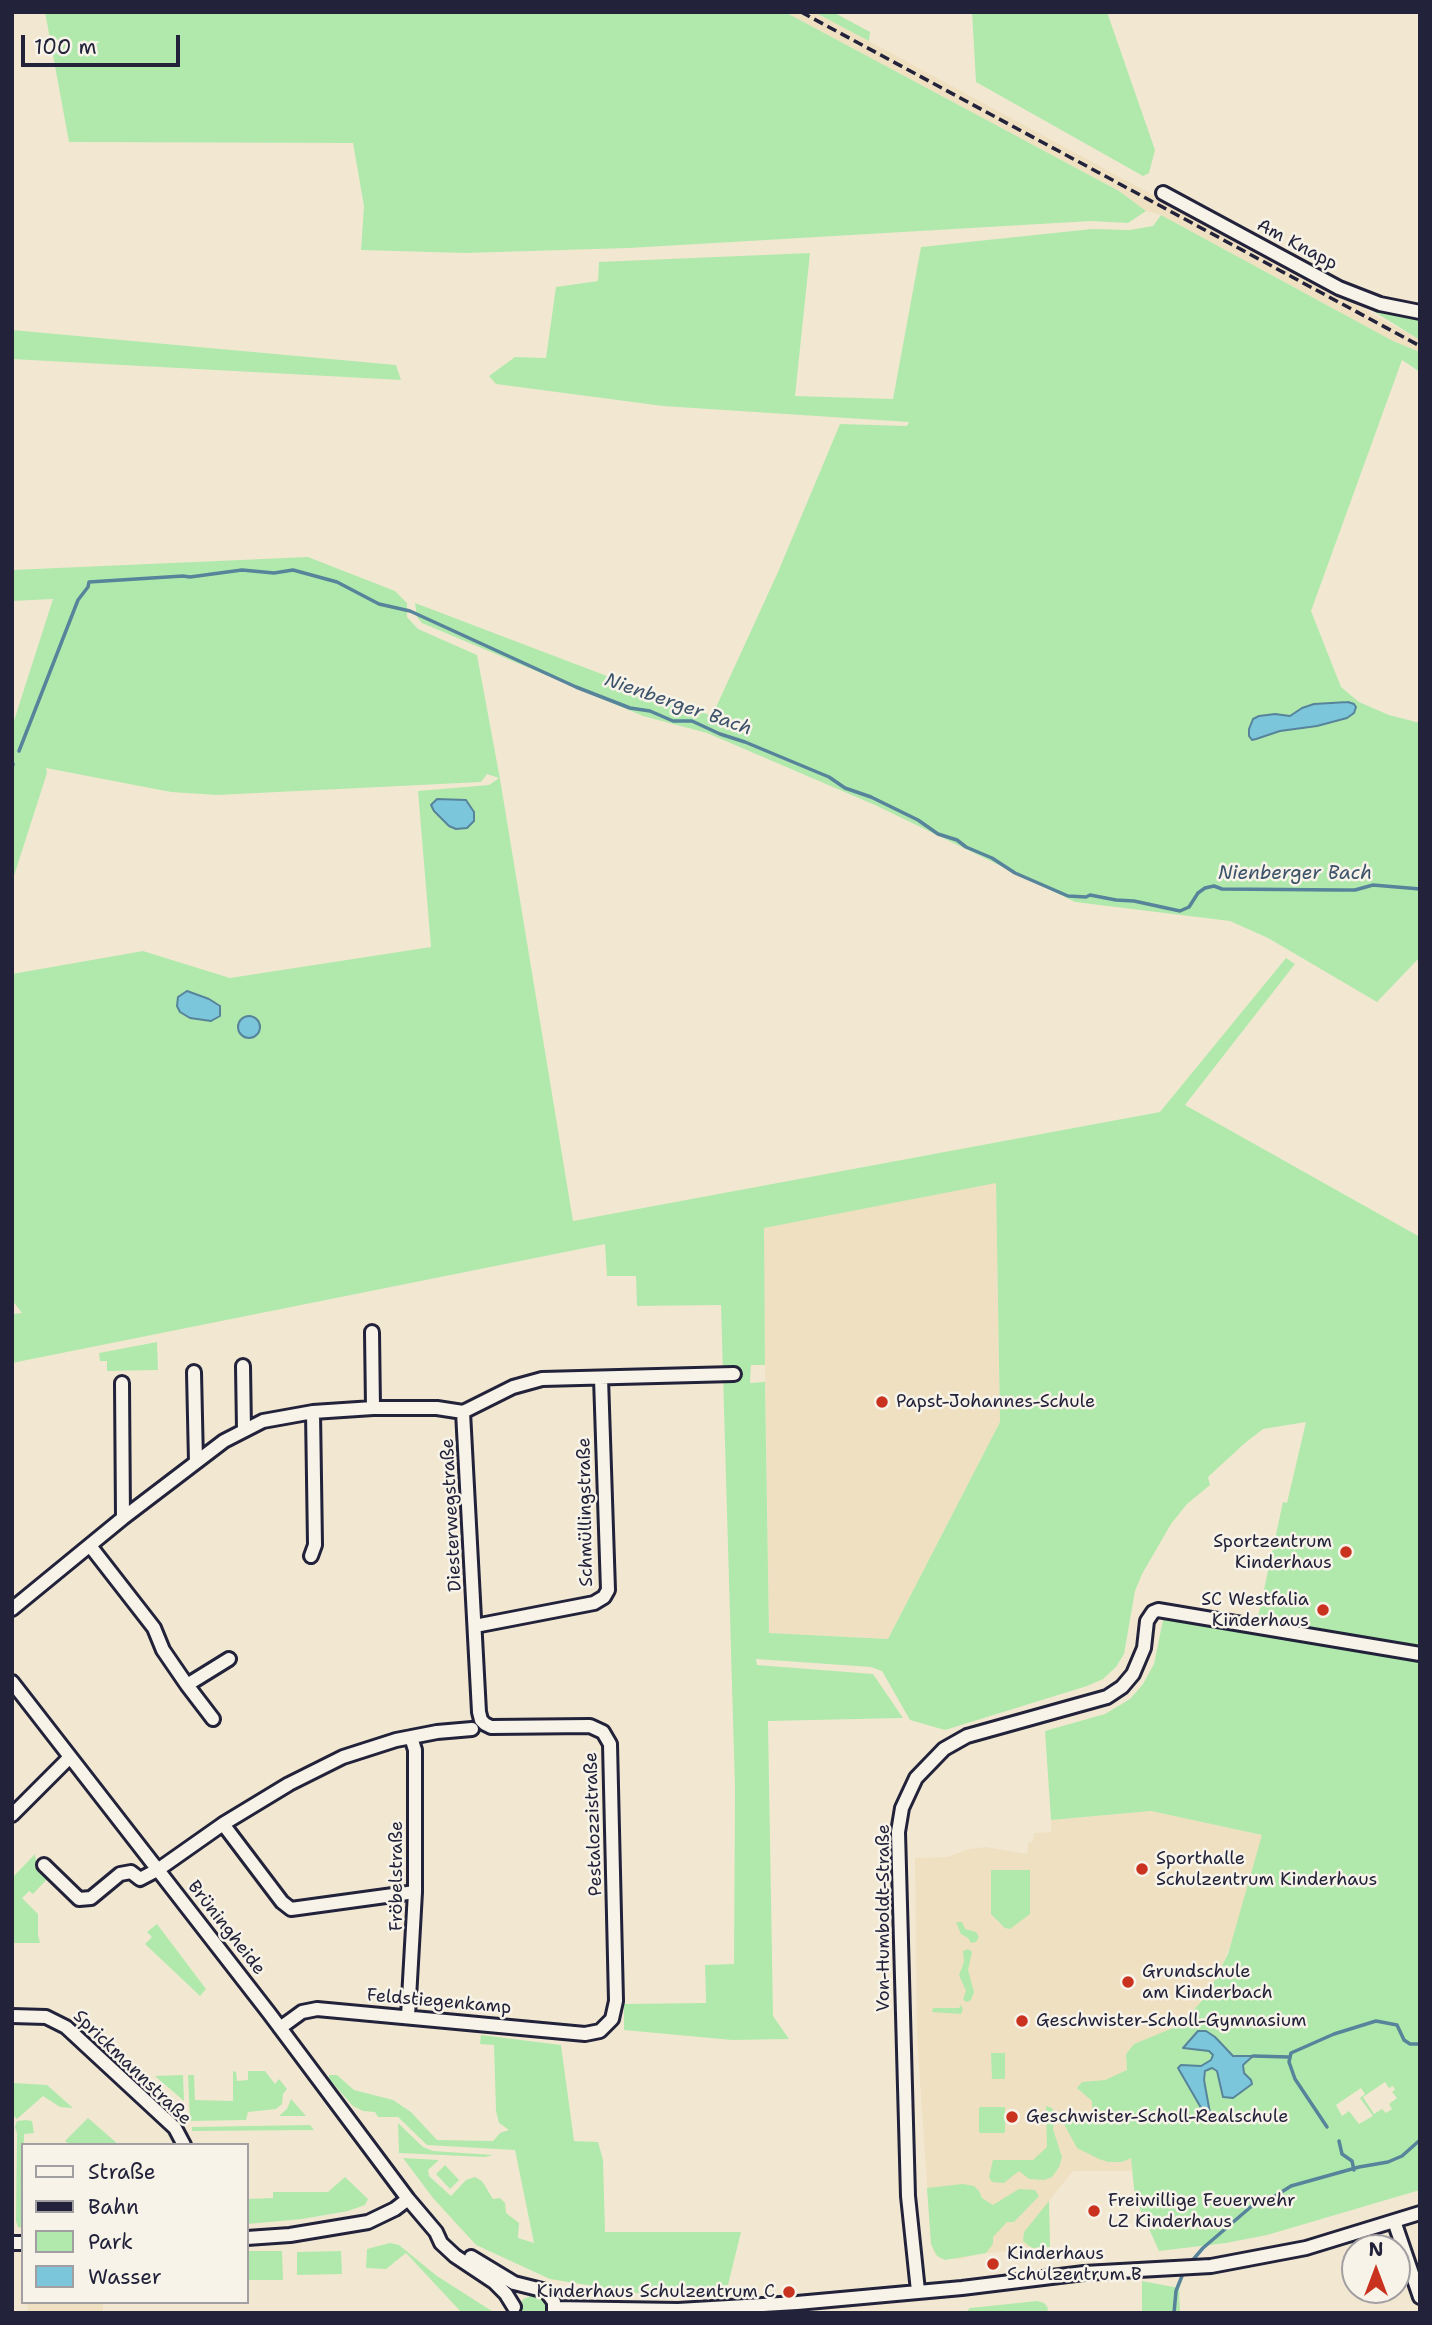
<!DOCTYPE html>
<html>
<head>
<meta charset="utf-8">
<style>
  body { margin:0 }
  #map { position:relative; width:1432px; height:2325px; overflow:hidden; background:#f2e8d2; font-family:"Shantell Sans",sans-serif }
  canvas { display:block }
  .frame { position:absolute; inset:0; border:14px solid #22223b; pointer-events:none }
  .legend { position:absolute; left:21px; top:2143px; width:228px; height:161px; box-sizing:border-box; background:#f7f3e8; border:2px solid #a29fa3; margin:0; padding:9px 12px; list-style:none; font-size:21px; color:#22223b }
  .legend li { display:flex; align-items:center; gap:14px; height:35px }
  .legend b { width:35px; border:2px solid #a29fa3 }
  .north { position:absolute; left:1341px; top:2234px; width:70px; height:70px; box-sizing:border-box; background:#f7f3e8; border:2px solid #a29fa3; border-radius:50%; rotate:0deg; font-size:19px; font-weight:700; line-height:28px; text-align:center; color:#22223b }
  .north::after { content:''; display:block; margin:auto; width:24px; height:32px; background:#c8321e; clip-path:polygon(50% 0,100% 100%,50% 72%,0 100%) }
  .scale { position:absolute; left:21px; top:35px; width:159px; height:32px; box-sizing:border-box; border:4px solid #22223b; border-top:0; padding-left:9px; font-size:21px; line-height:24px; white-space:nowrap; color:#22223b; -webkit-text-stroke:5px #f7f3e8; paint-order:stroke }
</style>
</head>
<body>
<div id="map">
<canvas width="1432" height="2325"></canvas>
<div class="frame"></div>
<ul class="legend">
<li><b style="height:9px;background:#f7f3e8"></b>Straße</li>
<li><b style="height:9px;background:#22223b"></b>Bahn</li>
<li><b style="height:19px;background:#b1e9ac"></b>Park</li>
<li><b style="height:19px;background:#7bc6db"></b>Wasser</li>
</ul>
<div class="north">N</div>
<div class="scale">100 m</div>
</div>
<script>
const context = document.querySelector('canvas').getContext('2d');
context.lineJoin = 'round';
function paint(path, color) {
  context.fillStyle = color;
  context.fill(path, 'evenodd');
}
function toPath(rows) {
  const path = new Path2D();
  for (const r of rows) {
    if (r.length === 3) {
      path.moveTo(r[0] + r[2], r[1]);
      path.arc(r[0], r[1], r[2], 0, 2 * Math.PI);
      continue;
    }
    path.moveTo(r[0], r[1]);
    for (let i = 2; i < r.length; i += 2) path.lineTo(r[i], r[i + 1]);
  }
  return path;
}
function strokePath(path, color, width, dash) {
  context.strokeStyle = color;
  context.lineWidth = width;
  context.lineCap = dash ? 'butt' : 'round';
  context.setLineDash(dash || []);
  context.stroke(path);
}
function write(font, color, halo, rows, align = 'center') {
  context.font = font + ' "Shantell Sans",sans-serif';
  context.lineWidth = 5;
  context.setLineDash([]);
  context.textBaseline = 'middle';
  context.strokeStyle = halo;
  context.fillStyle = color;
  for (const [text, x, y, turn = 0] of rows) {
    context.save();
    context.translate(x, y);
    context.rotate((+turn || 0) * Math.PI / 180);
    context.textAlign = isNaN(turn) ? turn : align;
    if (halo) context.strokeText(text, 0, 0);
    context.fillText(text, 0, 0);
    context.restore();
  }
}
paint(toPath([
  [785,12,814,12,869,41,1415,337,1420,340,1420,352,1393,341,1161,215,1146,211,1119,191],
  [996,1182,1000,1422,888,1639,769,1633,763,1228],
  [1151,1811,1263,1835,1234,1936,1216,1981,1197,2007,1184,2021,1161,2035,1134,2044,1126,2054,1132,2171,1073,2171,1049,2201,1050,2247,979,2254,961,2259,941,2259,934,2253,931,2244,917,2037,915,1858,947,1857,969,1849,986,1847,1027,1854,1028,1843,1033,1841,1034,1833,1051,1832,1051,1820],
  [27,2302,103,2302,103,2313,28,2313]
]), '#efe0c2');
paint(toPath([
  [45,12,785,12,1119,191,1146,211,1128,223,1091,221,629,248,465,253,361,250,364,206,353,143,69,142],
  [814,12,833,12,870,32,869,41],
  [972,12,1107,12,1155,150,1149,173,1143,176,976,82],
  [1161,215,1393,341,1420,352,1420,372,1402,360,1311,611,1341,687,1359,702,1389,715,1420,723,1420,957,1377,1002,1268,938,1230,921,1075,902,875,805,707,733,643,716,422,623,417,617,415,603,712,716,778,572,840,424,907,426,909,422,663,406,496,384,489,376,515,357,546,358,556,287,598,281,599,262,810,253,795,396,893,399,921,247,1092,229,1130,230,1153,226],
  [1348,702,1331,721,1317,726,1280,731,1249,729,1253,719,1275,714,1290,716,1302,708,1314,704],
  [1357,301,1420,319,1420,340,1415,337],
  [12,330,396,365,401,380,12,359],
  [308,557,395,591,407,603,407,617,418,629,477,655,500,779,573,1221,1160,1112,1286,958,1295,964,1185,1105,1420,1237,1420,2190,1267,2235,1226,2243,1159,2251,1135,2198,1131,2158,1122,2162,1108,2162,1099,2159,1077,2148,1065,2126,1064,2118,1085,2118,1092,2113,1092,2101,1077,2088,1082,2082,1105,2080,1127,2070,1126,2054,1134,2044,1173,2028,1184,2021,1207,1995,1228,1954,1262,1835,1151,1811,1051,1820,1045,1731,1105,1714,1130,1699,1143,1684,1154,1664,1163,1620,1166,1616,1255,1631,1283,1502,1287,1503,1306,1422,1263,1429,1245,1443,1208,1477,1210,1485,1187,1504,1171,1524,1142,1574,1135,1591,1124,1654,1116,1667,1103,1679,1087,1686,945,1730,910,1720,882,1671,871,1667,756,1659,757,1665,873,1674,903,1718,768,1721,773,2016,789,2039,732,2040,624,2030,624,2004,706,2003,705,1965,734,1964,735,1789,721,1305,637,1306,636,1276,607,1276,605,1244,12,1363,12,1314,22,1313,12,1300,12,974,143,951,230,978,431,947,418,791,489,785,499,778,487,774,481,782,217,795,171,792,46,768,47,773,12,882,12,727,53,599,12,601,12,570],
  [996,1183,1000,1422,888,1639,769,1633,765,1382,750,1383,751,1365,765,1365,764,1228],
  [1220,2042,1233,2056,1240,2058,1251,2055,1252,2058,1243,2065,1243,2071,1246,2077,1251,2080,1238,2094,1222,2096,1218,2073,1214,2069,1207,2069,1204,2080,1210,2113,1204,2113,1178,2068,1206,2065,1213,2058,1212,2053,1207,2050,1184,2049,1183,2046],
  [1385,2082,1389,2088,1393,2086,1395,2090,1392,2092,1397,2098,1389,2104,1392,2109,1386,2113,1382,2109,1374,2114,1363,2097],
  [1361,2088,1365,2094,1360,2098,1373,2116,1359,2124,1349,2111,1342,2116,1336,2105],
  [157,1342,158,1370,107,1371,107,1361,100,1361,99,1353],
  [35,1854,37,1868,42,1874,47,1874,50,1876,33,1894,29,1891,22,1898,38,1914,38,1935,40,1943,15,1943,12,1941,12,1878],
  [991,1870,1030,1870,1030,1914,1010,1929,1005,1928,991,1914],
  [956,1922,962,1922,965,1929,976,1932,979,1937,976,1942,971,1943,968,1938,961,1934],
  [157,1924,206,1989,200,1996,145,1944,152,1937,147,1932],
  [968,1949,972,1952,968,1970,974,1992,971,2000,967,2002,963,2000,966,1991,959,1975,964,1962,963,1951],
  [961,2005,963,2010,961,2014,932,2012,933,2008,959,2008],
  [481,2035,561,2045,574,2141,598,2142,603,2160,605,2232,741,2232,728,2285,636,2293,550,2279,476,2245,433,2198,403,2158,439,2160,428,2170,429,2176,451,2196,466,2180,475,2177,482,2181,493,2199,500,2198,505,2203,506,2213,519,2223,518,2238,534,2243,515,2150,427,2145,398,2117,378,2117,375,2112,363,2111,353,2106,329,2079,329,2075,337,2075,354,2090,393,2100,411,2112,437,2140,493,2141,500,2133,509,2130,499,2123,496,2111,494,2045,480,2044],
  [991,2053,1005,2053,1005,2079,992,2079],
  [233,2071,236,2072,237,2081,248,2080,248,2071,265,2071,275,2084,279,2079,287,2089,283,2094,282,2104,276,2109,248,2112,246,2120,190,2121,188,2075,194,2075,195,2100,233,2101],
  [183,2075,184,2101,155,2076],
  [13,2083,47,2085,73,2108,60,2107,43,2096,17,2119,12,2114],
  [291,2099,306,2116,279,2116,287,2109],
  [1046,2106,1052,2108,1055,2114,1053,2129,1062,2157,1059,2167,1052,2177,1044,2180,1029,2179,1019,2171,1004,2183,992,2182,989,2177,993,2160,1033,2160,1047,2147],
  [979,2107,1005,2107,1005,2133,979,2133],
  [88,2118,119,2145,71,2145,65,2141],
  [26,2120,32,2121,34,2133,24,2134,23,2228,18,2227,16,2221,17,2133,15,2127,17,2121],
  [398,2123,423,2147,433,2151,493,2155,485,2157,399,2153],
  [310,2125,314,2130,192,2131,192,2127],
  [445,2165,459,2180,450,2189,436,2174],
  [345,2177,368,2199,365,2205,348,2211,302,2219,247,2224,247,2199,273,2198,273,2192,328,2192],
  [963,2184,974,2186,979,2191,982,2198,993,2205,1019,2189,1035,2190,1039,2196,1014,2222,1007,2222,993,2237,993,2244,986,2253,945,2260,937,2256,931,2244,927,2188],
  [1049,2201,1050,2247,1032,2248,1023,2241,1024,2232],
  [390,2243,399,2245,437,2276,495,2313,462,2313,406,2253,386,2269,366,2268,367,2249],
  [247,2251,282,2251,283,2280,247,2280],
  [341,2251,342,2274,297,2275,297,2252],
  [1142,2281,1179,2288,1180,2313,1142,2313],
  [536,2294,542,2296,547,2302,547,2313,521,2313,520,2305,523,2299],
  [1037,2301,1044,2303,1048,2308,1047,2313,965,2313,970,2308]
]), '#b1e9ac');
const water = toPath([
  [1348,702,1354,704,1356,707,1354,713,1347,718,1317,726,1280,731,1256,739,1252,740,1249,736,1249,729,1253,719,1259,716,1275,714,1290,716,1302,708,1314,704,1348,702],
  [437,799,466,800,474,812,474,821,467,828,456,829,449,826,434,811,431,805,437,799],
  [187,991,209,999,220,1006,220,1016,211,1021,190,1018,180,1012,177,1006,178,997,187,991],
  [249,1027,11],
  [1198,2031,1206,2031,1215,2037,1233,2056,1253,2056,1243,2065,1244,2073,1251,2080,1252,2084,1233,2098,1223,2097,1217,2071,1212,2068,1205,2071,1204,2080,1210,2113,1207,2115,1204,2113,1178,2068,1181,2065,1201,2066,1211,2060,1213,2055,1209,2051,1183,2048,1198,2031]
]);
paint(water, '#7bc6db');
strokePath(water, '#57849b', 2);
strokePath(toPath([
  [19,751,78,600,88,587,89,582,183,576,190,577,242,570,274,573,293,570,337,582,379,604,410,611,576,687,630,708,650,711,673,721,692,721,720,734,745,742,829,777,845,788,871,797,918,820,938,834,957,840,966,847,992,858,1015,873,1068,896,1086,897,1090,895,1116,900,1134,901,1180,911,1189,907,1198,893,1205,888,1214,886,1222,889,1341,890,1355,890,1373,885,1420,889],
  [12,768,13,764],
  [1253,2056,1289,2057],
  [1327,2127,1295,2079,1289,2062,1291,2053,1334,2034,1376,2021,1397,2025,1404,2040,1410,2044,1420,2044],
  [1339,2141,1342,2154,1352,2161,1354,2170],
  [1191,2262,1203,2248,1253,2205,1272,2198,1291,2186,1359,2167,1388,2162,1402,2156,1420,2140],
  [1174,2313,1176,2291,1184,2271]
]), '#57849b', 3.5);
const minor = toPath([
  [1163,193,1339,288,1380,304,1420,312],
  [372,1332,373,1408],
  [243,1366,244,1430],
  [194,1372,196,1462],
  [122,1383,123,1518],
  [91,1547,154,1628,163,1650,187,1685,229,1659],
  [311,1556,315,1545,313,1412],
  [12,1609,123,1518,224,1441,263,1421,313,1412,373,1408,437,1408,463,1412],
  [475,1626,594,1603,604,1597,608,1590,601,1378],
  [12,1682,269,2013,408,2199,436,2232,441,2243,455,2256,494,2282,506,2294,514,2307],
  [187,1685,213,1719],
  [12,1815,70,1757],
  [223,1824,282,1902,291,1909,415,1892],
  [44,1865,79,1899,91,1898,120,1874,131,1872,140,1879,159,1869,223,1824,289,1784,343,1757,396,1740,437,1732,472,1729],
  [12,2016,46,2017,66,2027,175,2128,184,2145],
  [408,2016,415,1892,415,1750,411,1737],
  [280,2028,302,2012,317,2009,585,2034,600,2031,612,2019,616,2001,610,1744,603,1732,590,1726,491,1727,485,1724,481,1720,479,1712,463,1412,513,1387,542,1379,734,1374],
  [1394,2221,1420,2297],
  [247,2238,290,2235,368,2222,395,2209,408,2199],
  [12,2243,23,2243],
  [471,2257,514,2283,546,2291,554,2302,554,2313],
  [918,2291,908,2196,898,1832,902,1808,916,1778,944,1749,967,1736,1107,1697,1122,1687,1133,1674,1144,1648,1147,1621,1153,1612,1158,1610,1420,1654],
  [554,2308,678,2310,797,2303,962,2288,1084,2273,1211,2266,1306,2248,1420,2213]
]);
strokePath(minor, '#22223b', 18);
strokePath(minor, '#f7f3e8', 12);
strokePath(toPath([
  [801,12,1420,346]
]), '#22223b', 3.5, [10, 5]);
for (const [x, y, r, color] of [
  [882,1402,7,"#c8321e"],
  [1346,1552,7,"#c8321e"],
  [1323,1610,7,"#c8321e"],
  [1142,1869,7,"#c8321e"],
  [1128,1982,7,"#c8321e"],
  [1022,2021,7,"#c8321e"],
  [1012,2117,7,"#c8321e"],
  [1094,2211,7,"#c8321e"],
  [993,2264,7,"#c8321e"],
  [789,2292,7,"#c8321e"]
]) {
  const dot = new Path2D();
  dot.arc(x, y, r, 0, 2 * Math.PI);
  context.fillStyle = color;
  context.fill(dot);
  strokePath(dot, '#f7f3e8', 2.5);
}
write('18px', '#22223b', '#f7f3e8', [
  ["Am Knapp",1297,245,28],
  ["Schmüllingstraße",586,1512,-91],
  ["Diesterwegstraße",452,1515,-93],
  ["Pestalozzistraße",594,1824,-92],
  ["Fröbelstraße",397,1876,-90],
  ["Von-Humboldt-Straße",884,1918,-90],
  ["Brüningheide",226,1928,52],
  ["Feldstiegenkamp",439,2002,5],
  ["Sprickmannstraße",132,2068,44]
]);
write('18px', '#22223b', '#f7f3e8', [
  ["Papst-Johannes-Schule",896,1402],
  ["Sportzentrum",1332,1542,"right"],
  ["Kinderhaus",1332,1563,"right"],
  ["SC Westfalia",1309,1600,"right"],
  ["Kinderhaus",1309,1621,"right"],
  ["Sporthalle",1156,1859],
  ["Schulzentrum Kinderhaus",1156,1880],
  ["Grundschule",1142,1972],
  ["am Kinderbach",1142,1993],
  ["Geschwister-Scholl-Gymnasium",1036,2021],
  ["Geschwister-Scholl-Realschule",1026,2117],
  ["Freiwillige Feuerwehr",1108,2201],
  ["LZ Kinderhaus",1108,2222],
  ["Kinderhaus",1007,2254],
  ["Schulzentrum B",1007,2275],
  ["Kinderhaus Schulzentrum C",775,2292,"right"]
], 'left');
write('italic 19px', '#3d536b', '#f7f3e8', [
  ["Nienberger Bach",678,705,19],
  ["Nienberger Bach",1295,874]
]);
</script>
</body>
</html>
